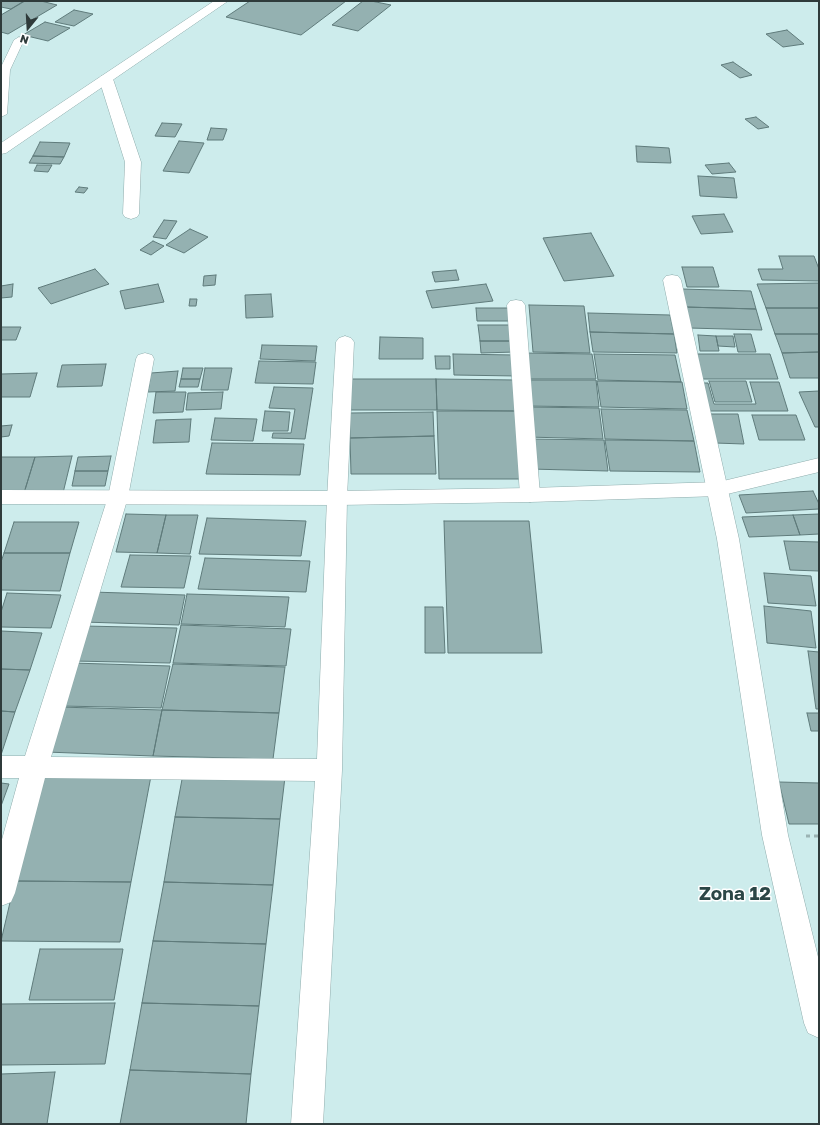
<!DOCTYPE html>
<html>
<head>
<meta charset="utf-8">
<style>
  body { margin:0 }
  #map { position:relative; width:820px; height:1125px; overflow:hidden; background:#cdecec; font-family:"Golos Text",sans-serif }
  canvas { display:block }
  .frame { position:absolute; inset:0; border:2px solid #2f3b3b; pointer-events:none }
  .north { position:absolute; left:8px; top:8px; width:40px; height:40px; -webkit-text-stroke:3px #fff; paint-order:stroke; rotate:198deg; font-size:11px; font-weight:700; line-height:16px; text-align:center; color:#2f3b3b }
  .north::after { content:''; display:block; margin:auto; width:14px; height:18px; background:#2f3b3b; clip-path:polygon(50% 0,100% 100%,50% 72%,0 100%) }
</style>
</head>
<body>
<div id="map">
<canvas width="820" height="1125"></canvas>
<div class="frame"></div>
<div class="north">N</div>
</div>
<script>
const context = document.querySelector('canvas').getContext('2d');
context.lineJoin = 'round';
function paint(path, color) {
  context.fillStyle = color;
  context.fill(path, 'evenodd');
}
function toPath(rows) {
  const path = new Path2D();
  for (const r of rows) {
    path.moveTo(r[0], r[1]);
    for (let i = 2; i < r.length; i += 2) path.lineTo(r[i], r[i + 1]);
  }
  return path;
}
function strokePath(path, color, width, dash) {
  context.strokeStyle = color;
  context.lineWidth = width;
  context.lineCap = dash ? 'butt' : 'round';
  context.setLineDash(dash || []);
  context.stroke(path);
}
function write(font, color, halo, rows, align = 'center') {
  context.font = font + ' "Golos Text",sans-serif';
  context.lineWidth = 3;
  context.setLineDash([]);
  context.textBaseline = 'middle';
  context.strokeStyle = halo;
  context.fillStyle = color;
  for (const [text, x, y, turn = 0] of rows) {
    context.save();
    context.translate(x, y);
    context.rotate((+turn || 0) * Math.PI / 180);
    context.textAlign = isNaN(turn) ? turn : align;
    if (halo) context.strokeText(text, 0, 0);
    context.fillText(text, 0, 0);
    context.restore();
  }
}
const building = toPath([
  [1,1,24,1,11,9,1,7,1,1],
  [25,1,41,1,57,5,8,34,1,32,1,15,25,1],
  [250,1,346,1,301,35,226,17,250,1],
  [363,1,371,1,391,5,358,31,332,25,363,1],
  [74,10,93,14,74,26,55,22,74,10],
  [45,22,70,28,48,41,23,35,45,22],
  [787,30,804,44,783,47,766,34,787,30],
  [733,62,752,75,740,78,721,65,733,62],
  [756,117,769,127,758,129,745,119,756,117],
  [162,123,182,124,175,137,155,136,162,123],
  [211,128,227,129,223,140,207,140,211,128],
  [179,141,204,143,189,173,163,171,179,141],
  [40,142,70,143,64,157,33,156,40,142],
  [636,146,669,148,671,163,637,162,636,146],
  [33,156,64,157,60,164,29,163,33,156],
  [729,163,736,172,712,174,705,165,729,163],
  [37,165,52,165,48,172,34,171,37,165],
  [698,176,734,178,737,198,700,196,698,176],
  [79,187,88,188,84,193,75,192,79,187],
  [724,214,733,232,701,234,692,216,724,214],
  [164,220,177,221,166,239,153,237,164,220],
  [190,229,208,237,184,253,166,245,190,229],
  [591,233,614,276,564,281,543,238,591,233],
  [153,241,164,246,151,255,140,250,153,241],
  [779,256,814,256,819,269,819,281,762,280,758,269,783,269,779,256],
  [682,267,713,267,719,287,687,287,682,267],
  [95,269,109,284,51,304,38,288,95,269],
  [456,270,459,280,435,282,432,272,456,270],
  [216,275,215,285,203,286,204,276,216,275],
  [819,283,819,308,766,308,757,284,819,283],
  [13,284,12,297,1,298,1,286,13,284],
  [158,284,164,302,125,309,120,291,158,284],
  [486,284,493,301,432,308,426,291,486,284],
  [682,289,751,291,756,309,685,307,682,289],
  [271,294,273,317,246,318,245,295,271,294],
  [190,299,197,299,196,306,189,306,190,299],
  [529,305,584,306,590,353,533,352,529,305],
  [685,307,756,309,762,330,689,328,685,307],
  [476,308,509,308,511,321,477,321,476,308],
  [766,308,819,308,819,334,775,334,766,308],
  [588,313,670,315,674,334,590,332,588,313],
  [478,325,511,325,513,341,480,341,478,325],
  [1,327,21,327,16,340,1,340,1,327],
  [590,332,674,334,677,353,593,352,590,332],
  [734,334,751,334,756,352,738,352,734,334],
  [775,334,819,334,819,352,782,353,775,334],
  [698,335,716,336,719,351,700,351,698,335],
  [716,336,733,336,735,347,718,346,716,336],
  [380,337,423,338,423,359,379,359,380,337],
  [480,341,513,341,515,352,481,353,480,341],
  [262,345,317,346,315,361,260,359,262,345],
  [819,352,819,378,790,378,782,353,819,352],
  [523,353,592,354,596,379,524,379,523,353],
  [453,354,515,355,517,376,454,375,453,354],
  [594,354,675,355,681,382,598,380,594,354],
  [693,354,770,354,778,379,700,379,693,354],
  [435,356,450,356,450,369,436,369,435,356],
  [259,361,316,362,313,384,255,383,259,361],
  [106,364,102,386,57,387,62,365,106,364],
  [183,368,203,368,200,379,181,379,183,368],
  [205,368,232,368,228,390,201,390,205,368],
  [178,371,175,391,148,392,151,373,178,371],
  [37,373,30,397,1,397,1,374,37,373],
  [181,379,200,379,198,387,179,387,181,379],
  [350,379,436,379,437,410,349,410,350,379],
  [436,379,516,380,519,411,437,410,436,379],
  [524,380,596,380,599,407,526,406,524,380],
  [597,381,682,382,687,409,601,407,597,381],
  [709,381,746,381,752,402,715,402,709,381],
  [750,382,779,382,788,411,709,411,702,383,708,383,714,404,756,404,750,382],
  [274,387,313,388,305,439,272,438,273,433,291,433,295,409,269,408,274,387],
  [819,391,819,427,815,427,799,392,819,391],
  [156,392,186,392,183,412,153,413,156,392],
  [223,392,221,409,186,410,188,393,223,392],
  [526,407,599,408,603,439,527,437,526,407],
  [601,409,687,410,694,441,605,439,601,409],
  [265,411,290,412,288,431,262,431,265,411],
  [437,411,519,411,526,479,439,479,437,411],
  [433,412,434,436,350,438,350,413,433,412],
  [709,414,738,414,744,444,715,443,709,414],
  [752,415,796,415,805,440,759,440,752,415],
  [215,418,257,419,253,441,211,440,215,418],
  [191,419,189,442,153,443,156,420,191,419],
  [12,425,9,436,1,437,1,426,12,425],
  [434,436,436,474,351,474,350,438,434,436],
  [528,439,604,440,608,471,530,469,528,439],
  [605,440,694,441,700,472,610,471,605,440],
  [212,443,304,444,300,475,206,474,212,443],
  [72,456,63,493,24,493,35,457,72,456],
  [111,456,108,471,75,471,78,457,111,456],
  [1,457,35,457,24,493,1,493,1,457],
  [75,471,108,471,105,486,72,486,75,471],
  [813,491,819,504,819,509,746,513,739,495,813,491],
  [126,514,166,515,157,553,116,552,126,514],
  [819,514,819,534,800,535,793,515,819,514],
  [166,515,198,515,190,554,157,553,166,515],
  [793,515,800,535,749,537,742,517,793,515],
  [207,518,306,521,301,556,199,554,207,518],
  [444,521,529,521,542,653,448,653,444,521],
  [14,522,79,522,70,553,4,553,14,522],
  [784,541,819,542,819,571,790,570,784,541],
  [4,553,70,553,60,591,1,590,1,562,4,553],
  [130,555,191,556,184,588,121,587,130,555],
  [205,558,310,561,306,592,198,589,205,558],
  [764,573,811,576,816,606,768,603,764,573],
  [92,592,185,595,179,625,83,622,92,592],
  [7,593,61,595,51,628,1,627,1,612,7,593],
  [187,594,289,597,285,627,181,624,187,594],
  [764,606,811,611,816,648,767,643,764,606],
  [425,607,443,607,445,653,425,653,425,607],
  [181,625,291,629,286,666,173,663,181,625],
  [83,626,177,628,170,663,73,661,83,626],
  [1,631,42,633,30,670,1,669,1,631],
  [808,651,819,652,819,709,816,709,808,651],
  [72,663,170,666,161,708,60,706,72,663],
  [173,664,285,667,279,713,162,710,173,664],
  [1,669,30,670,15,712,1,711,1,669],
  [59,707,162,710,153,756,46,752,59,707],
  [162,710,279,713,273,759,153,756,162,710],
  [1,711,15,712,1,755,1,711],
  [807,713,819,713,819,731,811,731,807,713],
  [183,774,285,777,280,819,175,817,183,774],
  [43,775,151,776,131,882,15,881,43,775],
  [779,782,819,783,819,824,789,824,779,782],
  [1,783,9,784,1,806,1,783],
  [175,817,280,819,273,885,164,882,175,817],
  [15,881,131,882,120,942,1,941,15,881],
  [164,882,273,885,266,944,153,941,164,882],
  [153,941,266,944,259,1006,142,1003,153,941],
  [40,949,123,949,114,1000,29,1000,40,949],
  [115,1003,105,1064,1,1065,1,1004,115,1003],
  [142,1003,259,1006,251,1074,130,1070,142,1003],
  [130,1070,251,1074,246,1124,120,1124,130,1070],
  [55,1072,47,1124,1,1124,1,1074,55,1072]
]);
paint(building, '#94b1b1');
strokePath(building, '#5f7b7b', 1);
const lane = toPath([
  [19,37,24,40,10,70,7,114,1,117,1,67,14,40,19,37]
]);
const street = toPath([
  [106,75,111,76,113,79,141,162,139,214,137,217,131,219,125,217,123,214,125,162,99,79,101,76,106,75],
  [672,275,678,276,681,280,739,539,788,835,819,961,819,1038,808,1033,804,1023,762,835,717,539,663,280,666,276,672,275],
  [516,300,522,301,525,305,540,495,537,500,530,502,523,500,520,495,507,305,510,301,516,300],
  [345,336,351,338,354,342,347,498,342,770,323,1124,291,1124,315,781,45,778,15,893,11,902,1,906,1,843,19,778,1,778,1,756,25,756,108,497,136,359,138,355,145,353,152,355,154,359,128,497,51,757,317,759,327,498,336,342,339,338,345,336]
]);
const secondary = toPath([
  [214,1,228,1,6,153,1,154,1,143,214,1],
  [819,458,819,472,719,496,530,502,337,505,1,504,1,490,337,491,530,488,719,482,819,458]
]);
strokePath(lane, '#8facac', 1);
strokePath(street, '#8facac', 1);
strokePath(secondary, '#8facac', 1);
strokePath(toPath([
  [806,836,819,836]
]), '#9bb4b4', 3, [4, 4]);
paint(lane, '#fff');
paint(street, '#fff');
paint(secondary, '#fff');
write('bold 19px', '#2b4646', '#fff', [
  ["Zona 12",735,894]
]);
</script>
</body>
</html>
